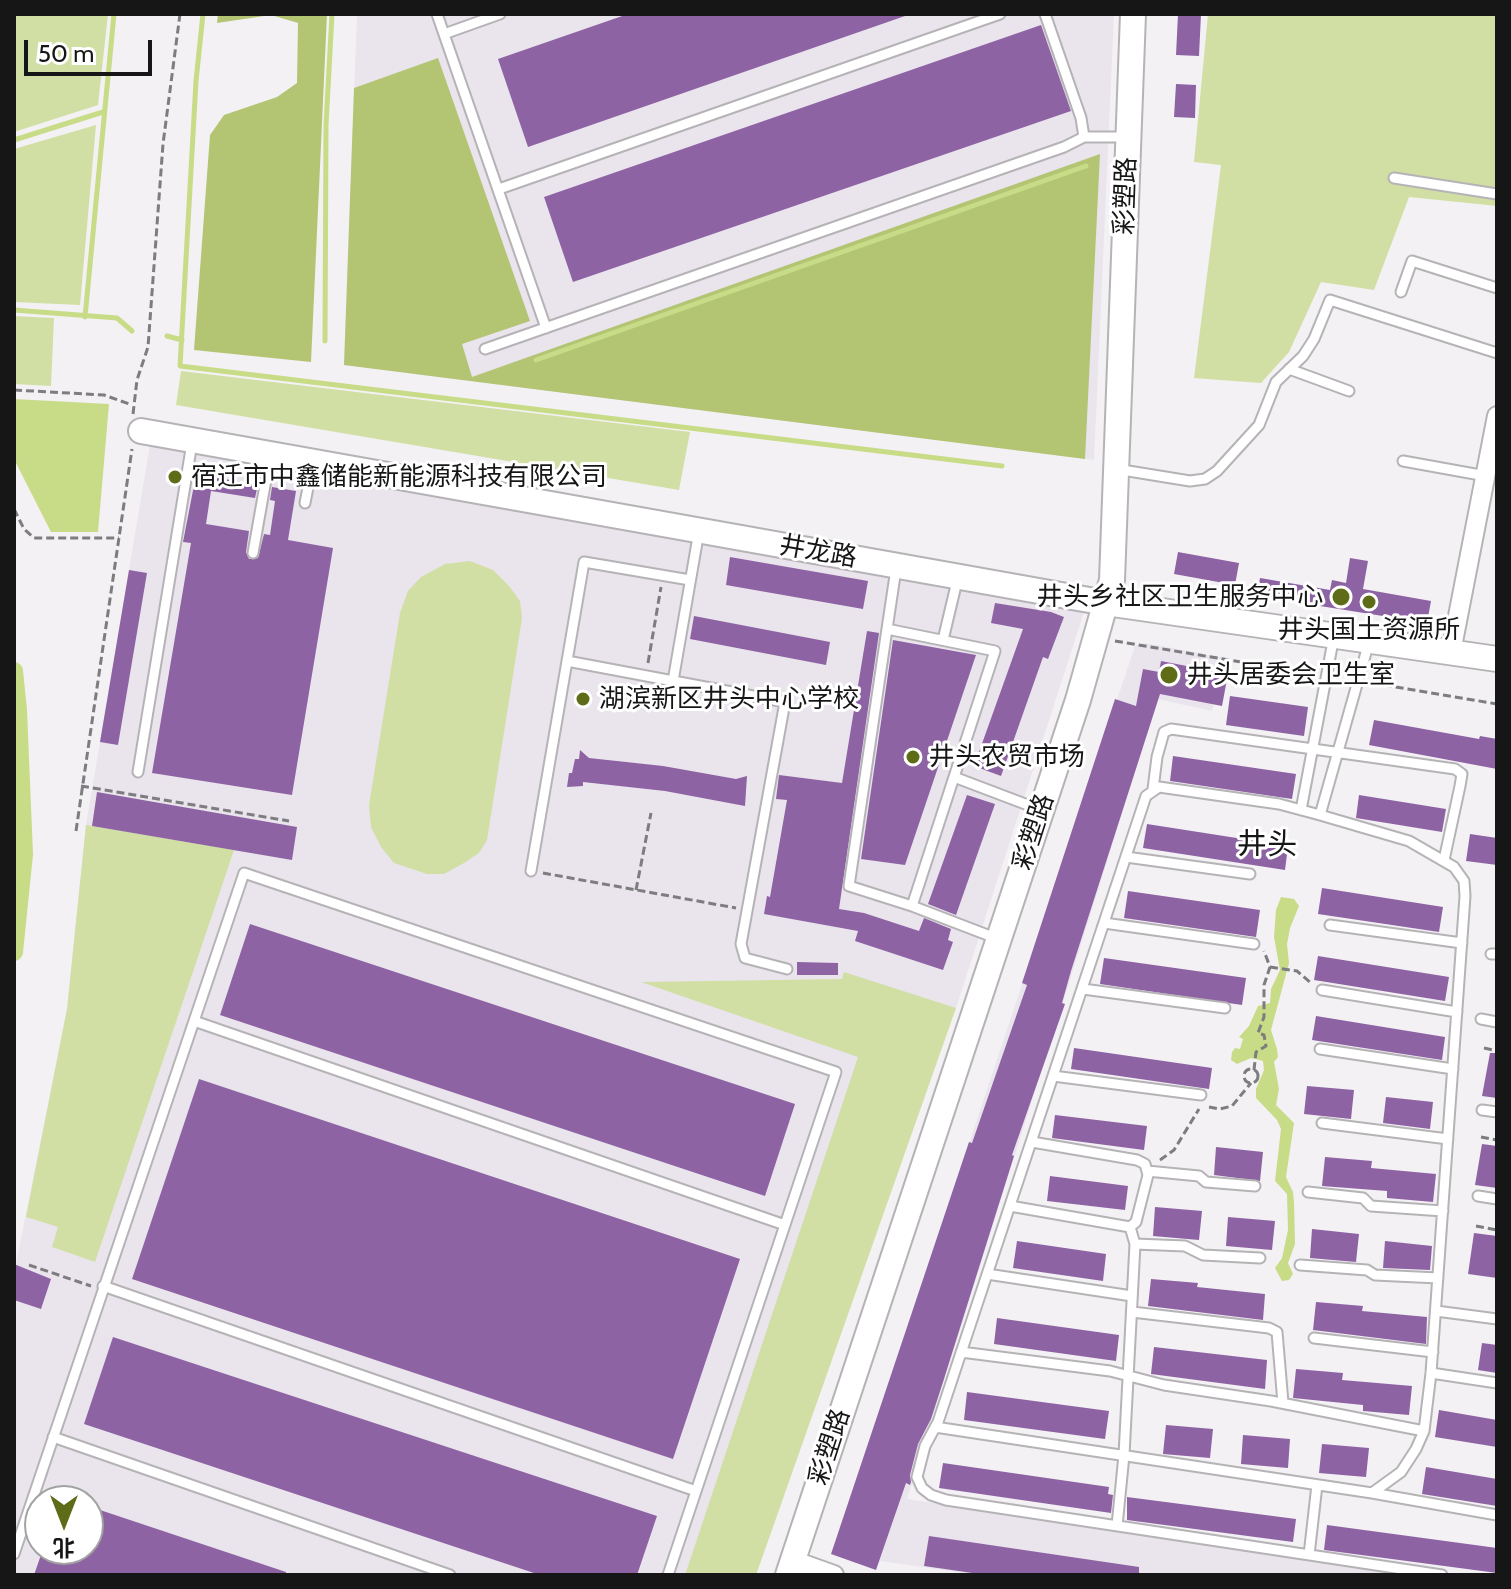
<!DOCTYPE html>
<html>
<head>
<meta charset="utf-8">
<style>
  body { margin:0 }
  #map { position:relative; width:1511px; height:1589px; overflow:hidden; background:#f3f1f4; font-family:Cabin,"Noto Sans SC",sans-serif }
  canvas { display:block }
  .frame { position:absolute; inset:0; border:16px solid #161617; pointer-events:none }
  .north { position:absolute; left:24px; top:1485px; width:80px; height:80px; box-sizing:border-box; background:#fff; border:2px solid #a2a2a2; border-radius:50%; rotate:180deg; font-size:22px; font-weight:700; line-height:32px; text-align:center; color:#161617 }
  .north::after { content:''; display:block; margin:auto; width:28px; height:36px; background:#5e6c17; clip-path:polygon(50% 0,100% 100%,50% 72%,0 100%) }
  .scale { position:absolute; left:24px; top:40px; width:128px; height:36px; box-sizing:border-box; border:4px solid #161617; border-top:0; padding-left:10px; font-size:24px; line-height:28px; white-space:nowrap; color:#161617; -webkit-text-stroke:6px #fff; paint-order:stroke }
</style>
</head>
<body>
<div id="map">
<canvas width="1511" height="1589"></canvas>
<div class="frame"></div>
<div class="north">北</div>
<div class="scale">50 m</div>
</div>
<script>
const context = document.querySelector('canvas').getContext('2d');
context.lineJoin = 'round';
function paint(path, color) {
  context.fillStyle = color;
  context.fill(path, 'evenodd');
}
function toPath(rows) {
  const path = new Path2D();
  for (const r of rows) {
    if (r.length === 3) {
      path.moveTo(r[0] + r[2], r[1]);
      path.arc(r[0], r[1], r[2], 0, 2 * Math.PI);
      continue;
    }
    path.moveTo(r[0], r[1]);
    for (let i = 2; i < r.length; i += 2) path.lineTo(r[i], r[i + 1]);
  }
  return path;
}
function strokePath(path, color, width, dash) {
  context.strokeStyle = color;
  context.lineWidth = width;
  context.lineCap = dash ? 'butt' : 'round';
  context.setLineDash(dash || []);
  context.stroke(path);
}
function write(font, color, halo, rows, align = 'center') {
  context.font = font + ' Cabin,"Noto Sans SC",sans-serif';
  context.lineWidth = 6;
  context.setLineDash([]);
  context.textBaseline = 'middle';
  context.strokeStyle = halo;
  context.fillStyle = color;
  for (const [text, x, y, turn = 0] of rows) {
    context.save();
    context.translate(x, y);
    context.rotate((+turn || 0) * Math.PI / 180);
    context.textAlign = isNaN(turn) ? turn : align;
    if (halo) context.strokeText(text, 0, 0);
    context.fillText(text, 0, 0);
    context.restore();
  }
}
paint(toPath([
  [357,14,1114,14,1094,460,344,365],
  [150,445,1085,609,956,1008,756,1575,14,1575,14,1274,67,1009,86,825],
  [40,1501,88,1501,88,1549,40,1549],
  [1145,643,1225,658,1212,711,1158,699,907,1499,1404,1575,979,1575,832,1554,1135,646]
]), '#eae4ed');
paint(toPath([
  [14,14,108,14,98,105,14,132],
  [1208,14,1497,14,1497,206,1409,197,1374,290,1321,282,1289,352,1261,383,1194,378,1221,165,1194,162],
  [96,125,80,305,14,302,14,149],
  [14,316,54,318,51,386,14,384],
  [181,371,690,432,679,490,176,405],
  [470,561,493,570,509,586,520,601,522,618,487,840,479,853,464,863,444,874,427,874,394,863,381,847,371,827,369,805,400,613,408,591,421,577,445,564],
  [86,825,234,850,95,1262,52,1247,58,1227,26,1217,67,1009],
  [844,972,956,1008,756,1575,685,1575,858,1057,641,982,842,979]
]), '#d1dfa4');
paint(toPath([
  [218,14,327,14,311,362,194,350,210,135,224,115,277,97,297,83,298,23,271,15,217,23],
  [438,58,530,321,462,344,472,377,1100,154,1085,459,344,365,354,88]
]), '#b3c573');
paint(toPath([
  [14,399,109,404,98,532,51,532,14,459],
  [1281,897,1294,899,1299,906,1290,928,1287,944,1289,963,1271,1030,1277,1049,1278,1057,1274,1062,1279,1089,1276,1105,1294,1123,1286,1177,1293,1192,1294,1203,1295,1244,1288,1263,1293,1274,1289,1280,1282,1281,1275,1268,1282,1258,1288,1230,1287,1194,1275,1181,1281,1129,1277,1120,1256,1098,1256,1089,1264,1070,1263,1061,1251,1058,1237,1064,1231,1060,1232,1052,1235,1048,1240,1049,1243,1039,1239,1037,1249,1026,1258,1006,1270,1003,1271,989,1280,970,1274,937,1276,910]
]), '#c8db87');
strokePath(toPath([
  [203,14,196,81,180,366,1002,466],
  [14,140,103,112],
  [14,310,117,318,132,331],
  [85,317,114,14],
  [167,336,182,340],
  [325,341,326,125,332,14],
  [536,360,1086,166],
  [14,896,20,897]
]), '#c8db87', 5);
strokePath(toPath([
  [14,671,18,710,24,854,14,952]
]), '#c8db87', 18);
paint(toPath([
  [628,14,905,14,905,16,528,147,498,59],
  [1178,14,1201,14,1199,56,1176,55],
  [1041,25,1071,111,573,282,544,197],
  [1176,84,1196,85,1195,118,1174,117],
  [196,475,258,484,255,498,211,491,206,524,249,531,246,552,249,559,258,558,264,534,270,535,275,501,270,500,272,487,296,491,288,540,333,548,292,795,152,773,191,543,183,542],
  [1178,552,1239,563,1235,585,1174,574],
  [730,557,868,581,863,609,726,585],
  [1350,558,1368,561,1363,589,1431,601,1427,623,1257,596,1260,578,1330,590,1332,580,1346,583],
  [129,570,147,573,118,745,100,742],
  [995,603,1051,612,1064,617,1048,659,1043,657,1001,776,974,766,1023,629,991,623],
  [694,616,830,642,826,665,690,639],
  [867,631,879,633,839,909,864,913,919,931,924,918,951,929,948,940,953,942,943,970,855,941,858,931,764,914,767,896,770,897,787,800,776,799,779,775,842,783],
  [893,640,976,655,905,865,861,859],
  [1161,661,1228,674,1222,706,1160,694,1071,971,1062,1003,1065,1004,1012,1155,1014,1156,943,1382,931,1419,918,1444,910,1475,911,1482,910,1485,906,1483,876,1570,831,1554,969,1142,972,1143,1027,985,1022,983,1115,699,1136,706,1143,669,1159,672],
  [1230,696,1308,707,1304,736,1226,725],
  [1374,720,1479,739,1480,736,1497,739,1497,769,1369,745],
  [580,750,589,758,663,766,736,779,747,776,745,806,665,791,583,782,583,786,567,787,569,773,572,773,575,759,579,759],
  [1173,756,1296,774,1292,799,1170,781],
  [97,792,297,827,292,860,92,826],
  [967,795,995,804,956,915,928,904],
  [1359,795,1446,809,1442,832,1356,818],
  [1147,824,1288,846,1285,870,1143,848],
  [1470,834,1497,838,1497,865,1466,861],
  [1322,888,1443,907,1439,932,1318,914],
  [1128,891,1260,910,1256,937,1124,918],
  [250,924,795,1104,765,1196,220,1015],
  [1318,956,1449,977,1445,1001,1314,980],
  [1104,958,1246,978,1242,1005,1100,984],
  [797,962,838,963,838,975,797,975],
  [1316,1016,1445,1037,1442,1060,1312,1040],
  [1074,1048,1212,1068,1209,1089,1071,1069],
  [1490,1053,1497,1053,1497,1098,1482,1096],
  [199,1079,740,1259,673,1459,132,1279],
  [1307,1086,1354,1090,1351,1119,1304,1114],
  [1386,1097,1433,1102,1430,1129,1383,1123],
  [1055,1115,1147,1126,1144,1150,1052,1138],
  [1482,1144,1497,1146,1497,1188,1475,1185],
  [1216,1147,1263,1152,1260,1181,1214,1175],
  [1325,1157,1372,1161,1371,1168,1436,1174,1433,1202,1387,1198,1387,1191,1322,1186],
  [1050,1176,1128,1186,1125,1210,1047,1201],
  [1155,1207,1202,1211,1199,1240,1153,1236],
  [1228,1217,1275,1221,1272,1250,1226,1246],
  [1312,1229,1359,1234,1356,1262,1310,1258],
  [1474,1233,1497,1236,1497,1278,1468,1274],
  [1017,1241,1106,1254,1103,1281,1013,1268],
  [1385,1241,1432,1246,1430,1270,1383,1268],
  [14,1264,51,1279,41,1309,14,1300],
  [1151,1279,1198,1283,1197,1287,1265,1294,1263,1320,1148,1306],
  [1316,1302,1363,1306,1362,1311,1427,1317,1426,1344,1313,1330],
  [997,1318,1119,1335,1116,1361,994,1344],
  [113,1337,657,1516,637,1575,540,1575,84,1424],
  [1482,1343,1497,1345,1497,1373,1478,1370],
  [1154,1347,1267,1360,1265,1389,1151,1374],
  [1296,1369,1343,1373,1342,1380,1412,1386,1409,1415,1363,1411,1363,1405,1293,1398],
  [967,1392,1109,1411,1105,1439,964,1420],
  [1439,1410,1497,1420,1497,1447,1435,1437],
  [1166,1425,1213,1429,1210,1458,1163,1454],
  [1243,1435,1290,1439,1288,1468,1241,1464],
  [1322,1444,1369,1448,1366,1477,1319,1473],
  [943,1463,1109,1487,1108,1494,1113,1495,1111,1513,939,1488],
  [1426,1467,1497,1479,1497,1506,1422,1494],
  [1127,1497,1296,1519,1293,1542,1127,1520],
  [88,1506,286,1572,286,1575,34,1575,43,1549,88,1549],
  [1327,1525,1497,1548,1497,1573,1324,1550],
  [929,1536,1139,1567,1139,1575,986,1575,924,1566]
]), '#8e63a4');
const service = toPath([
  [437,14,546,328],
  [1045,14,1081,118,1084,137],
  [444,34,500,14],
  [1394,178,1497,194],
  [499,189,1000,14],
  [1401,292,1412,261,1497,288],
  [485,349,1064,147,1084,137,1128,137],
  [1289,369,1349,391],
  [1403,461,1486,476],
  [1116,469,1190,481,1205,479,1217,471,1259,425,1276,382,1303,356,1314,339,1330,300,1497,353],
  [305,503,313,462],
  [253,553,270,457],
  [887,629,896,569],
  [943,640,958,577],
  [567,661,785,702,741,944,745,958,787,969],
  [673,681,699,531],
  [138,772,192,443],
  [954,777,912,906,849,886,887,629,995,651,954,777,1041,810],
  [1153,789,1157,757,1164,732,1171,729,1455,769,1462,774,1460,786,1444,860],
  [1301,810,1334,636],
  [1320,815,1369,642],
  [1126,857,1250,874],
  [531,871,584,562,690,580],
  [912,906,998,939],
  [1104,923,1254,944],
  [1330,925,1462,943],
  [1491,954,1497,954],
  [1083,989,1225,1008],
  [1322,990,1457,1012],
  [1481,1019,1497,1022],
  [194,1021,785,1225],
  [1320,1049,1453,1069],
  [1053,1076,1201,1095],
  [1482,1110,1497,1112],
  [1322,1123,1448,1139],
  [1147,1171,1199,1176,1206,1182,1255,1186],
  [1308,1192,1363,1198,1371,1206,1443,1211],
  [1478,1196,1497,1199],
  [1010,1206,1130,1227,1136,1222,1148,1175,1145,1164,1137,1160,1032,1142],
  [1135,1244,1185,1246,1203,1255,1260,1258],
  [1300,1265,1367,1270,1375,1275,1438,1278],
  [987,1274,1132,1296],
  [103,1286,696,1491],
  [1436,1311,1497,1319],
  [1132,1312,1269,1328,1277,1332,1283,1403],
  [1314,1338,1433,1352],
  [961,1352,1110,1371,1164,1385,1271,1401,1424,1431],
  [1431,1373,1497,1383],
  [935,1427,1372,1493,1401,1472,1416,1449,1424,1431,1431,1373,1465,896,1464,881,1454,867,1409,841,1320,815,1279,804,1159,787,1146,796,938,1422,925,1446,917,1477,922,1488,931,1495,946,1500,1442,1575],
  [53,1437,450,1575],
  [1372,1493,1497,1515],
  [1117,1526,1124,1455,1135,1244,1130,1227],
  [14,1554,244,873,836,1072,668,1575],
  [1309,1555,1317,1485]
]);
const minor = toPath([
  [1451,652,1497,416],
  [792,1560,834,1575]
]);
const tertiary = toPath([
  [141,431,1106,603,1497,659],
  [788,1575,1078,700,1112,580,1133,14]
]);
strokePath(service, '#b5b3b6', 13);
strokePath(minor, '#b5b3b6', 22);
strokePath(tertiary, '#b5b3b6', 28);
strokePath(toPath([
  [14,390,104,395,132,405],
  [133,414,137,380,148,347,163,144,180,14],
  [14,509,24,529,34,538,119,538],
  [1115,641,1313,674],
  [648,663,661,587],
  [1372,683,1497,704],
  [81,786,289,821],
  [76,831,132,449],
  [543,873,736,908],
  [636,890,651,813],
  [1270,967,1297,971,1312,984],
  [1484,1048,1497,1051],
  [1251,1076,7],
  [1254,1070,1256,1052,1266,1046,1264,1035,1258,1033,1264,1017,1264,985,1270,967,1264,951],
  [1209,1107,1220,1109,1232,1106,1251,1083],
  [1481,1137,1497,1140],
  [1160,1160,1174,1150,1199,1109],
  [1476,1226,1497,1230],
  [29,1265,91,1286]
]), '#7d7c7e', 3, [8, 4]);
strokePath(service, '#fff', 9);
strokePath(minor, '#fff', 18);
strokePath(tertiary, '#fff', 24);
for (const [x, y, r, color] of [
  [175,477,8,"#5e6c17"],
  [1341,597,10,"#5e6c17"],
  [1369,602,8,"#5e6c17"],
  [1169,675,10,"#5e6c17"],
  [583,699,8,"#5e6c17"],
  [913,757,8,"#5e6c17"]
]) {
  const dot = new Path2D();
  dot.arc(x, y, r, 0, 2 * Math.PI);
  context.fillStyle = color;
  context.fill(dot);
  strokePath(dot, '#fff', 3);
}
write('26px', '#161617', '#fff', [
  ["彩塑路",1126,196,-88],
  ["井龙路",818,552,10],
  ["彩塑路",1034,832,-72],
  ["彩塑路",830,1447,-72]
]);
write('26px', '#161617', '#fff', [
  ["宿迁市中鑫储能新能源科技有限公司",191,477],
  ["井头乡社区卫生服务中心",1323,597,"right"],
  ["井头国土资源所",1369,630,"center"],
  ["井头居委会卫生室",1187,675],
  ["湖滨新区井头中心学校",599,699],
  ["井头农贸市场",929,757]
], 'left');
write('30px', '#161617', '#fff', [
  ["井头",1267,845]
]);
</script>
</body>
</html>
